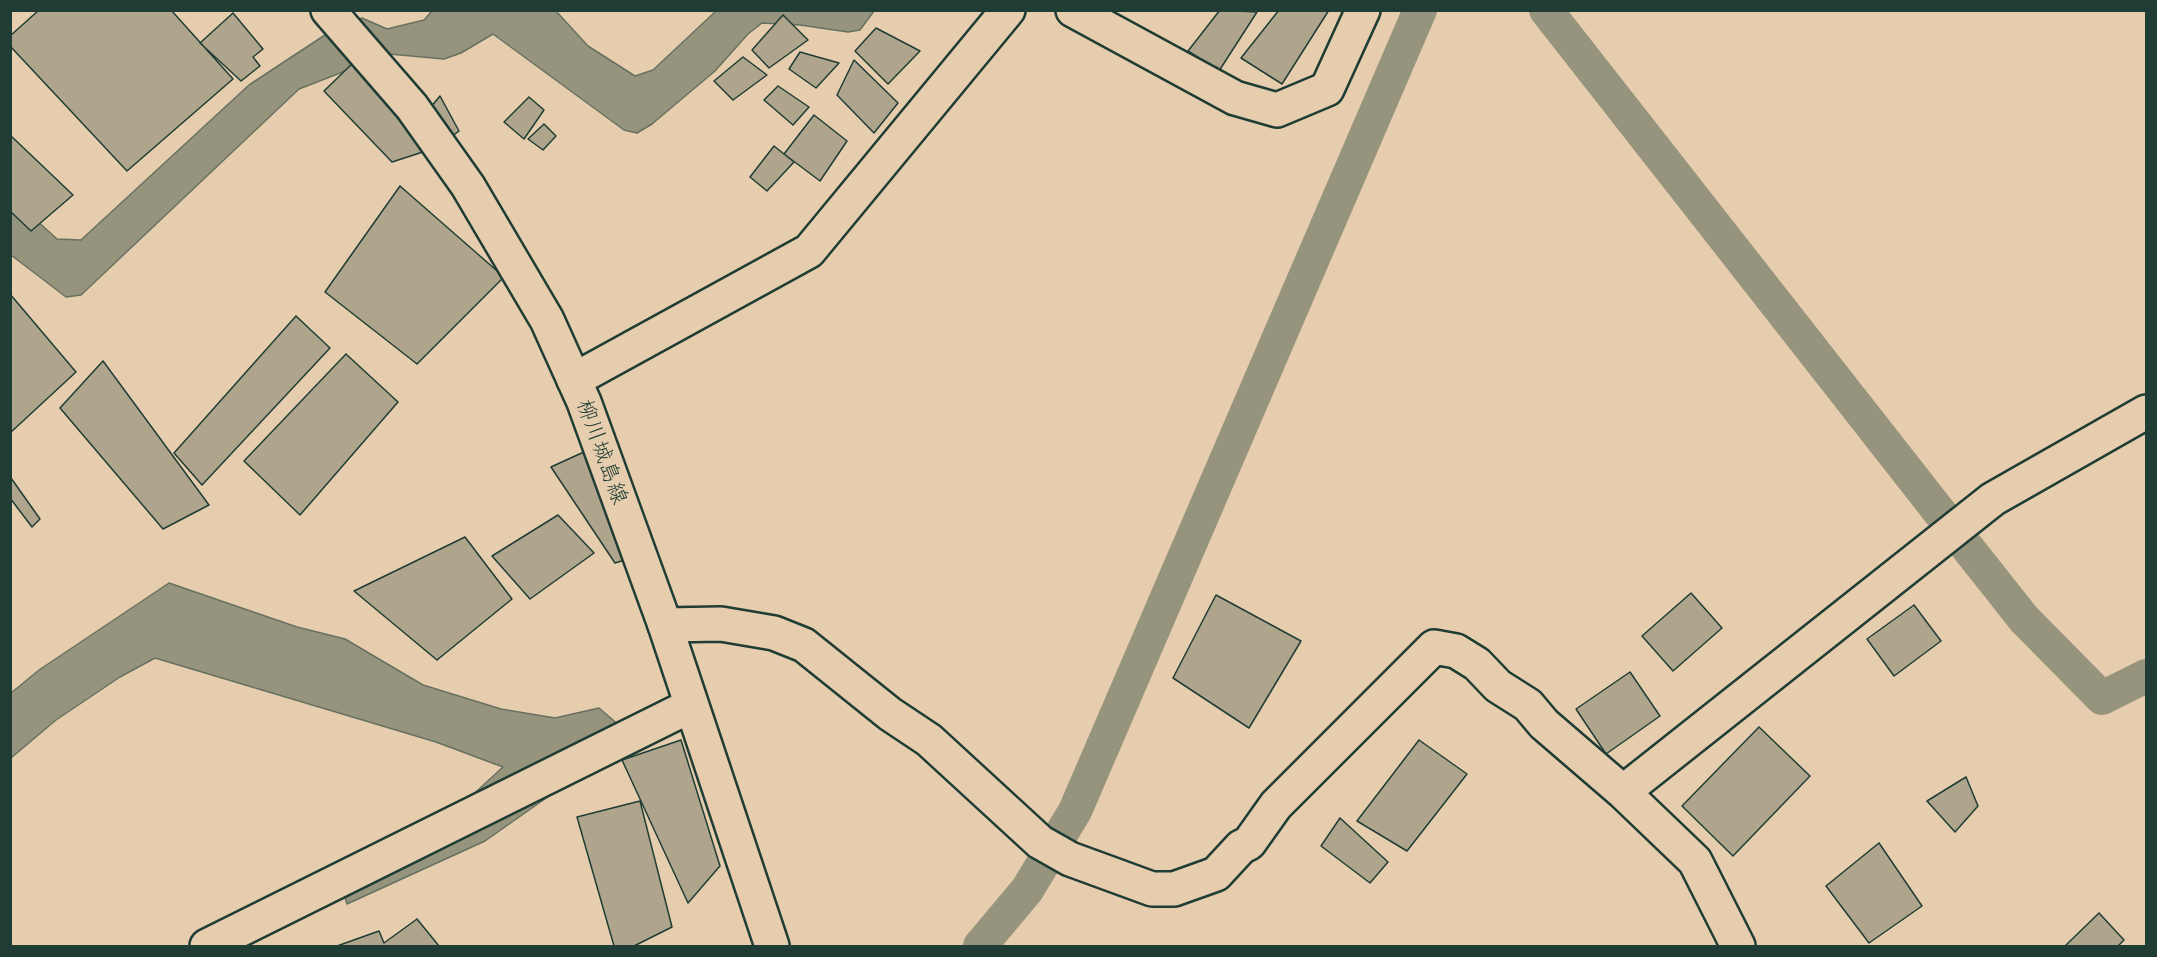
<!DOCTYPE html>
<html>
<head>
<meta charset="utf-8">
<style>
  body { margin:0 }
  #map { position:relative; width:2157px; height:957px; overflow:hidden; background:#e6cdae; font-family:Itim,sans-serif }
  canvas { display:block }
  .frame { position:absolute; inset:0; border:12px solid #1f3d34; pointer-events:none }
</style>
</head>
<body>
<div id="map">
<canvas width="2157" height="957"></canvas>
<div class="frame"></div>
</div>
<script>
const context = document.querySelector('canvas').getContext('2d');
context.lineJoin = 'round';
function paint(path, color) {
  context.fillStyle = color;
  context.fill(path, 'evenodd');
}
function toPath(rows) {
  const path = new Path2D();
  for (const r of rows) {
    path.moveTo(r[0], r[1]);
    for (let i = 2; i < r.length; i += 2) path.lineTo(r[i], r[i + 1]);
  }
  return path;
}
function strokePath(path, color, width, dash) {
  context.strokeStyle = color;
  context.lineWidth = width;
  context.lineCap = dash ? 'butt' : 'round';
  context.setLineDash(dash || []);
  context.stroke(path);
}
function write(font, color, halo, rows, align = 'center') {
  context.font = font + ' Itim,"Klee One",sans-serif';
  context.lineWidth = 4.5;
  context.setLineDash([]);
  context.textBaseline = 'middle';
  context.strokeStyle = halo;
  context.fillStyle = color;
  for (const [text, x, y, turn = 0] of rows) {
    context.save();
    context.translate(x, y);
    context.rotate((+turn || 0) * Math.PI / 180);
    context.textAlign = isNaN(turn) ? turn : align;
    if (halo) context.strokeText(text, 0, 0);
    context.fillText(text, 0, 0);
    context.restore();
  }
}
const water = toPath([
  [432,11,556,11,588,46,635,76,653,70,716,11,874,11,860,30,848,32,800,25,762,23,748,34,715,71,652,124,637,133,624,130,493,34,461,53,444,59,389,54,299,89,81,295,66,297,11,255,10,196,57,239,81,240,249,85,328,33,362,18,387,29,424,20,432,11],
  [169,583,297,627,345,639,423,685,501,709,555,718,599,708,627,732,569,782,485,841,347,904,344,894,453,813,503,767,436,742,155,658,120,677,56,720,11,758,11,693,39,670,169,583]
]);
paint(water, '#97947d');
strokePath(water, '#677160', 1.5);
strokePath(toPath([
  [1546,10,1941,514],
  [1967,547,2024,619,2102,698,2146,676],
  [980,946,1027,890,1075,811,1420,10]
]), '#97947d', 34);
const building = toPath([
  [39,10,171,10,233,79,127,171,10,46,10,36,39,10],
  [1220,10,1257,12,1219,71,1188,51,1220,10],
  [1279,10,1329,10,1282,84,1241,58,1279,10],
  [233,13,263,49,253,57,260,66,241,81,200,43,233,13],
  [783,15,808,40,769,68,752,50,783,15],
  [876,28,920,51,888,84,855,51,876,28],
  [800,52,839,63,816,88,789,69,800,52],
  [743,57,767,75,733,100,714,81,743,57],
  [356,60,429,150,392,162,324,91,356,60],
  [854,60,898,103,874,133,837,95,854,60],
  [778,86,809,107,793,125,764,100,778,86],
  [440,96,459,131,446,141,425,114,440,96],
  [529,97,544,110,524,139,504,122,529,97],
  [814,115,847,141,820,181,784,154,814,115],
  [544,124,556,136,543,150,528,139,544,124],
  [10,135,73,195,31,231,10,211,10,135],
  [774,146,794,162,767,191,750,177,774,146],
  [400,186,504,277,417,364,325,292,400,186],
  [10,294,76,372,10,433,10,294],
  [296,316,330,348,202,485,174,453,296,316],
  [346,354,398,402,300,515,244,461,346,354],
  [103,361,209,505,163,529,60,408,103,361],
  [586,451,628,559,615,563,551,467,586,451],
  [11,478,40,519,32,527,10,498,11,478],
  [558,515,594,553,530,599,492,556,558,515],
  [465,537,512,599,437,660,354,591,465,537],
  [1691,593,1722,628,1673,671,1642,636,1691,593],
  [1216,595,1301,641,1249,728,1173,678,1216,595],
  [1914,605,1941,641,1894,676,1867,639,1914,605],
  [1630,672,1660,716,1606,754,1576,709,1630,672],
  [1759,727,1810,776,1733,856,1682,806,1759,727],
  [681,740,720,866,688,903,622,760,681,740],
  [1419,740,1467,774,1407,851,1357,821,1419,740],
  [1966,777,1978,806,1955,832,1927,801,1966,777],
  [640,801,672,927,634,946,614,946,577,817,640,801],
  [1340,818,1388,862,1370,883,1321,846,1340,818],
  [1879,843,1922,906,1869,943,1826,886,1879,843],
  [2099,913,2124,940,2118,946,2065,946,2099,913],
  [417,919,439,946,337,946,379,931,384,943,417,919]
]);
paint(building, '#afa48c');
strokePath(building, '#1f3d34', 1.5);
const street = toPath([
  [1073,10,1235,98,1277,110,1327,89,1363,10],
  [574,380,809,251,1008,10],
  [665,625,721,624,774,633,804,645,890,714,929,740,1040,842,1070,859,1152,889,1174,889,1216,874,1241,847,1249,843,1276,805,1434,647,1456,651,1477,664,1498,686,1528,705,1544,724,1623,792,1695,861,1738,946],
  [1623,792,1993,499,2146,412],
  [207,946,690,706]
]);
const secondary = toPath([
  [328,10,412,107,468,186,547,320,584,402,665,625,772,946]
]);
strokePath(street, '#1f3d34', 38);
strokePath(secondary, '#1f3d34', 38);
strokePath(street, '#e6cdae', 33);
strokePath(secondary, '#e6cdae', 33);
write('22px', '#1f3d34', '#e6cdae', [
  ["柳川城島線",601,452,70]
]);
</script>
</body>
</html>
